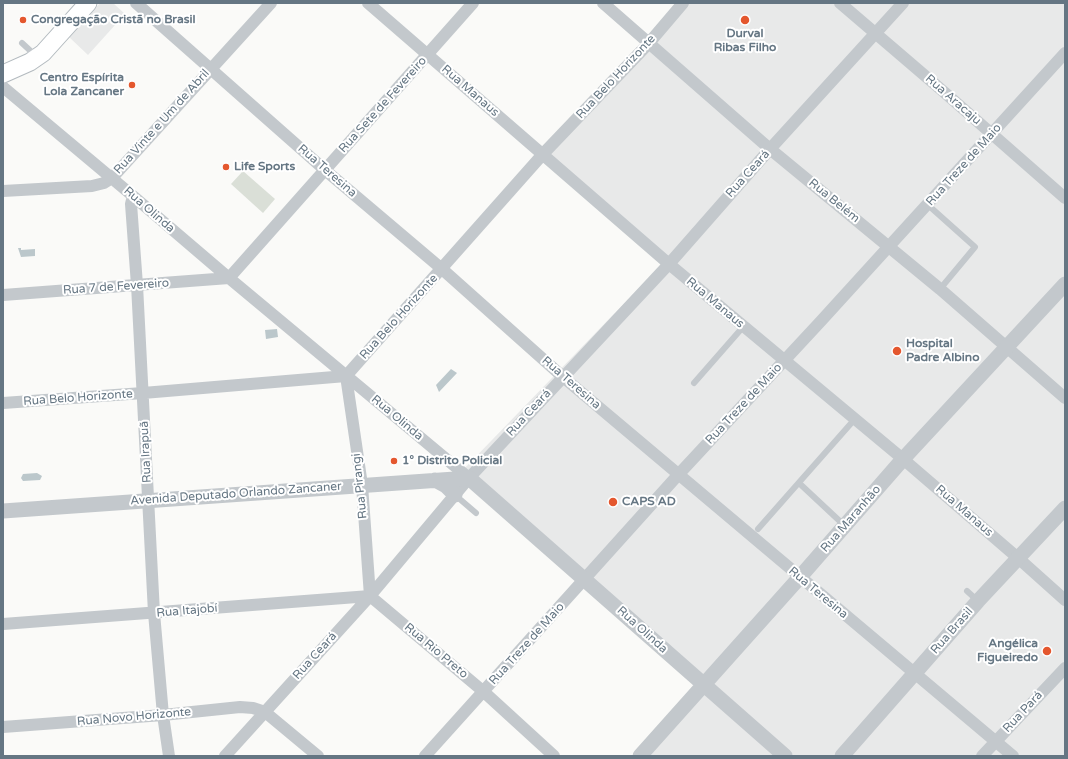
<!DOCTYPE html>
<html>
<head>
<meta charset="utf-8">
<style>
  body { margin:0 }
  #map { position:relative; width:1068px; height:759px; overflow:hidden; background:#fafaf8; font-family:"Varela Round",sans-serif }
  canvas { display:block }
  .frame { position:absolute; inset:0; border:4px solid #657683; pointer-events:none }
</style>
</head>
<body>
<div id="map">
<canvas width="1068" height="759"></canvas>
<div class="frame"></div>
</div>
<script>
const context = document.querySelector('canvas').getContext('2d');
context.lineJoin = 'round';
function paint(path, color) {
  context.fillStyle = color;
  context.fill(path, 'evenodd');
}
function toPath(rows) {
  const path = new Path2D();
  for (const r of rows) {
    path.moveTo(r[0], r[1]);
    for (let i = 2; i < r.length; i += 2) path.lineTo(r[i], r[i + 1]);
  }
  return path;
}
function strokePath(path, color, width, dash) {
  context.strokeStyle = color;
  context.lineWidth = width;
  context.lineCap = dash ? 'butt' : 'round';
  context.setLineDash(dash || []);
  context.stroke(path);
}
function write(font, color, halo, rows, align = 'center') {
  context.font = font + ' "Varela Round",sans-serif';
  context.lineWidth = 4;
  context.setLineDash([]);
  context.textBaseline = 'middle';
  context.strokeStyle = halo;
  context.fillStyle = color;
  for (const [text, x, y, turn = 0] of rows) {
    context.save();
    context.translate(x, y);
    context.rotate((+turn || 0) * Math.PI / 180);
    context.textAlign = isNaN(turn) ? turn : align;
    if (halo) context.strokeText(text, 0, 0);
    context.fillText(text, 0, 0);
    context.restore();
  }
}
paint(toPath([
  [100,3,113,3,125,14,88,55,69,37],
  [677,3,1065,3,1065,756,635,756,700,683,462,471,666,260,542,152]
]), '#e8e9e9');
paint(toPath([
  [243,171,275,199,263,213,231,184]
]), '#dadfd7');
paint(toPath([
  [18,248,21,248,21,250,35,249,35,256,21,257],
  [277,329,278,337,266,339,265,330],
  [451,369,457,373,439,392,436,385],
  [37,473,42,476,40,480,23,481,21,478,23,474]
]), '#bbc7cb');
const secondary = toPath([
  [3,74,30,62,43,53,88,3]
]);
strokePath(secondary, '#b3babf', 19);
strokePath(toPath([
  [22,43,36,56],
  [928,205,975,247,940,289],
  [694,383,743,327],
  [799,483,845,526],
  [455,495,476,513],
  [758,529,854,420],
  [967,591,978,601]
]), '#c3c8cc', 6);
strokePath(toPath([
  [136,3,325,170,442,269,563,377,1013,756],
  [368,3,669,264,903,459,1018,558,1065,600],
  [603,3,770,149,940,289,1065,398],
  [840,3,944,92,1065,198],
  [3,87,133,196,229,278,469,478],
  [3,191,92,186,104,183,112,178,271,3],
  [133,196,131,204,137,285,154,613,163,715,169,756],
  [3,295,229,278,473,3],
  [346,376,362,485,370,596],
  [3,403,143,393,346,376,543,154,649,43,683,3],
  [370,596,484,692,554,756],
  [3,624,370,596],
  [3,727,163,715,240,707,253,708,265,712,318,756],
  [225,756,370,596,469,478,669,264,770,149,903,3],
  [425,756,678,475,821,321,1065,53],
  [982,756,1065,668]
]), '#c3c8cc', 12);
strokePath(toPath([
  [435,480,446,486,455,495],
  [3,511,469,478,785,756],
  [640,756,800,577,903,459,1065,284],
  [842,756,978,601,1065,508]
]), '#c3c8cc', 15);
strokePath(secondary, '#fff', 17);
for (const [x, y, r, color] of [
  [23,20,4,"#e4572e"],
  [745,20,5,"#e4572e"],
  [132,85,4,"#e4572e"],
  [226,167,4,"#e4572e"],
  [897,351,5,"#e4572e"],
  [394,461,4,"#e4572e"],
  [613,502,5,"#e4572e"],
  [1047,651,5,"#e4572e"]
]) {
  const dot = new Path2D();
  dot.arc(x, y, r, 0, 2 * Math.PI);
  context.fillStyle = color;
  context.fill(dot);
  strokePath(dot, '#fff', 1.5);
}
write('bold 12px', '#657683', '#fff', [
  ["Congregação Cristã no Brasil",31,20],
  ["Durval",745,34,"center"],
  ["Ribas Filho",745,48,"center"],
  ["Centro Espírita",124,78,"right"],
  ["Lola Zancaner",124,92,"right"],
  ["Life Sports",234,167],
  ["Hospital",906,344],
  ["Padre Albino",906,358],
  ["1° Distrito Policial",402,461],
  ["CAPS AD",622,502],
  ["Angélica",1038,644,"right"],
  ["Figueiredo",1038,658,"right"]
], 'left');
write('12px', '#657683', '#fff', [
  ["Rua Belo Horizonte",616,77,-47],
  ["Rua Manaus",470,91,41],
  ["Rua Aracaju",953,100,41],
  ["Rua Sete de Fevereiro",383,105,-48],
  ["Rua Vinte e Um de Abril",162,122,-48],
  ["Rua Treze de Maio",964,165,-48],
  ["Rua Teresina",327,171,41],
  ["Rua Ceará",748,174,-48],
  ["Rua Belém",834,201,39],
  ["Rua Olinda",149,210,41],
  ["Rua 7 de Fevereiro",116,287,-4],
  ["Rua Manaus",715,303,40],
  ["Rua Belo Horizonte",399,317,-48],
  ["Rua Teresina",571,383,41],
  ["Rua Belo Horizonte",78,398,-4],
  ["Rua Treze de Maio",744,404,-47],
  ["Rua Ceará",529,413,-47],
  ["Rua Olinda",397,418,40],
  ["Rua Irapuã",146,452,-93],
  ["Rua Pirangi",360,486,-96],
  ["Avenida Deputado Orlando Zancaner",236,494,-4],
  ["Rua Manaus",964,511,41],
  ["Rua Maranhão",851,519,-49],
  ["Rua Teresina",818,593,40],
  ["Rua Itajobí",187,611,-5],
  ["Rua Olinda",642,630,42],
  ["Rua Brasil",952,631,-49],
  ["Rua Treze de Maio",527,644,-48],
  ["Rua Rio Preto",436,651,40],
  ["Rua Ceará",315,656,-48],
  ["Rua Pará",1023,712,-47],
  ["Rua Novo Horizonte",134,717,-5]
]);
</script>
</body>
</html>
